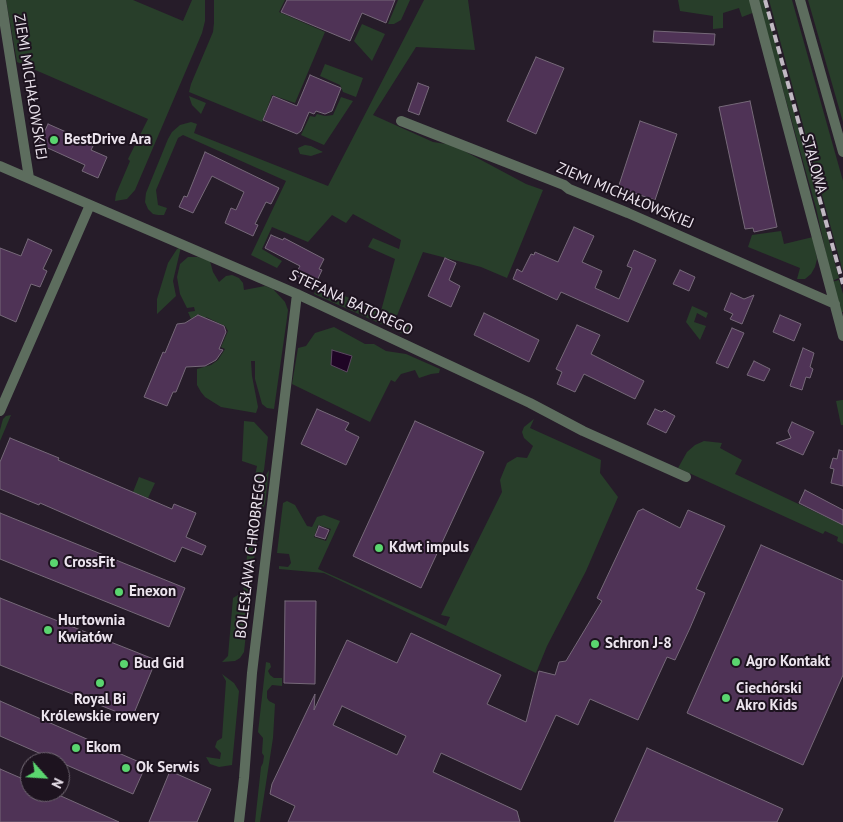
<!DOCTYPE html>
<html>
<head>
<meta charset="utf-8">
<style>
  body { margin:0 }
  #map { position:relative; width:843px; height:822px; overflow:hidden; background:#261c29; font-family:"PT Sans",sans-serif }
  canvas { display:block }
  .north { position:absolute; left:20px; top:752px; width:50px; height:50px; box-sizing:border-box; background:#1d131f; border:1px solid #706772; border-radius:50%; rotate:116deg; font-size:14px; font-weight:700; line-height:20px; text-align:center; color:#ece4ee }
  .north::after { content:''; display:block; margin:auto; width:18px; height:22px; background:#5ad56f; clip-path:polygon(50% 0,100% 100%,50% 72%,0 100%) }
</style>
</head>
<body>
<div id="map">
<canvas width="843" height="822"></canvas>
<div class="north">N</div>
</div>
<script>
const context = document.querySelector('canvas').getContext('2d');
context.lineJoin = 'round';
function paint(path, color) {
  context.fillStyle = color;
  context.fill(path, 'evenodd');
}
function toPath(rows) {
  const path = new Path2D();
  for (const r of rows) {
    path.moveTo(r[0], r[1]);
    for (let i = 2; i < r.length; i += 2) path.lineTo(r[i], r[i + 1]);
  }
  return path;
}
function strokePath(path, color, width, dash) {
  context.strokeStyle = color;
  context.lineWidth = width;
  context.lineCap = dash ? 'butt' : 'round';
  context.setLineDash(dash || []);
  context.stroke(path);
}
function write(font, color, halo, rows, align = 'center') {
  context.font = font + ' "PT Sans",sans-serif';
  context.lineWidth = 4;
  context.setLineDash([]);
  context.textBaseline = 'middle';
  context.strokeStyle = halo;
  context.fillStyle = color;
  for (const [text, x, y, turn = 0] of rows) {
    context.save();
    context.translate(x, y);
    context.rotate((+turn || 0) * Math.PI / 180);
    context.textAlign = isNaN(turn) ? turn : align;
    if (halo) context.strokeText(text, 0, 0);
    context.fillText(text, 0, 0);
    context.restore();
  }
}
paint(toPath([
  [6,0,133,0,183,21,192,0,205,0,205,21,202,33,135,190,127,199,115,201,116,194,130,161,128,159,148,119,17,62],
  [214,0,285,0,279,12,325,32,295,103,272,95,262,122,189,92,191,84,213,32,214,23],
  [398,0,410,0,401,20,394,24,388,24],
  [424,0,468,0,475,50,416,47,373,115,433,142,453,145,526,184,543,190,507,278,481,267,423,252,396,318,414,328,408,336,314,294,318,285,381,311,395,259,368,247,373,238,399,249,401,240,353,214,346,223,332,215,308,242,272,227,262,249,282,261,277,268,251,255,286,181,183,135,178,138,156,190,158,205,167,208,164,215,158,215,153,214,148,209,145,202,146,193,168,139,172,132,180,125,191,122,197,124,194,133,328,186],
  [678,0,750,0,755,12,742,17,739,8,723,13,723,28,713,29,713,16,680,11],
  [758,0,764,0,839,278,832,281,816,208],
  [769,0,792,0,843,181,843,272],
  [808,0,843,0,843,122],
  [362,24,385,34,372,61,354,41],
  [325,64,363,78,356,97,343,92,340,85,320,76],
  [189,96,206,103,201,114,192,105],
  [341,97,353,101,324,145,301,135,310,116,315,117,317,114,325,116,333,115],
  [305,145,311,146,323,152,311,156,300,154,298,148],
  [781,231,784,244,813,237,817,259,815,267,811,274,805,279,797,279,800,268,748,247,752,235],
  [181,247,173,281,176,296,157,314,157,299,168,263,177,249],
  [188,257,198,257,210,261,213,272,219,282,226,276,232,275,239,278,243,283,244,290,265,286,273,289,285,302,288,310,287,318,274,409,267,408,262,404,255,379,255,361,251,361,252,376,258,407,256,413,221,407,205,397,201,392,197,385,197,369,211,365,218,360,225,349,221,347,228,331,225,326,206,317,205,319,200,316,199,314,191,319,188,312,195,311,194,307,187,308,180,294,177,277,180,264],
  [839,280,843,294,843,312,841,312,832,282],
  [692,306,708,313,706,318,697,313,694,322,706,326,700,340,686,322],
  [334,327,365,344,374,344,386,351,406,354,440,369,439,373,431,374,419,378,415,370,401,374,395,382,391,380,370,422,292,384,298,348,306,346,315,333],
  [842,400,843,400,843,425,841,425,836,401],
  [11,415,0,441,0,430,3,419,6,416],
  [534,419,530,428,601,460,600,473,618,497,586,571,547,646,536,673,324,573,279,569,279,566,288,567,291,563,289,554,277,553,283,503,287,501,295,505,307,526,312,527,317,517,324,515,340,521,318,569,446,626,450,617,441,615,502,492,500,480,507,463,517,457,527,458,533,446,524,438,522,432,524,427],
  [318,525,331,529,326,541,314,537],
  [244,421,254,422,268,437,264,470,257,484,254,508,252,507,252,491,257,466,242,461],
  [704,441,722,443,720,448,742,460,735,474,843,525,843,544,837,541,838,537,825,531,823,534,678,468,687,452,695,445],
  [269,470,265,504,263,508,259,510,262,482],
  [139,477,155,483,148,498,133,492],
  [256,524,258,524,244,652,240,658,235,661,222,662,228,656,233,598,243,592,250,530],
  [266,662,270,663,271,667,268,671,270,675,274,678,282,678,282,686,272,685,267,691,267,698,269,701,275,704,273,738,260,822,255,822,261,767,263,763,264,756,262,753,263,738,258,732],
  [222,674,234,683,239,691,232,765,219,767,210,764,206,757,220,759,221,753,215,747,217,741,222,738,226,681]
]), '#283e2a');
const water = toPath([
  [332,350,352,356,347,372,331,365,332,350]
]);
paint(water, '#1f0525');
strokePath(water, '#5c4861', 1);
const building = toPath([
  [287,0,395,0,386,23,362,13,350,41,281,12,287,0],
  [654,31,715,34,714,45,653,42,654,31],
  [536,57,564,68,536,134,507,121,536,57],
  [310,75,341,88,332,111,325,114,316,111,314,114,309,112,301,131,297,134,263,120,273,96,297,106,310,75],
  [418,83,429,87,419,115,408,111,418,83],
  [750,101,777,227,754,232,753,228,745,229,719,107,750,101],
  [640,121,677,134,655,200,618,188,640,121],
  [48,124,82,139,81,141,93,146,91,150,107,157,98,178,82,171,85,165,39,144,48,124],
  [205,152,279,188,271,204,266,202,255,224,258,225,253,236,225,223,231,208,236,210,244,192,212,176,193,213,179,207,184,196,187,197,205,152],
  [574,227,594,236,582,262,602,271,595,288,619,299,632,268,627,266,634,250,656,260,628,322,561,292,557,300,513,279,517,269,522,272,531,254,534,255,535,252,558,262,574,227],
  [271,235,283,240,284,238,324,259,319,269,322,270,315,285,295,275,300,266,265,248,271,235],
  [28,239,52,250,43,269,47,271,40,287,31,284,16,322,0,315,0,248,21,256,28,239],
  [445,258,456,263,449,280,460,286,451,307,428,296,445,258],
  [680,270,695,277,689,291,673,284,680,270],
  [731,293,744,299,754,295,742,324,730,319,733,314,724,310,731,293],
  [484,313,539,340,529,362,474,335,484,313],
  [198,315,224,326,226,332,219,349,223,350,216,360,205,366,186,367,176,392,173,392,167,406,144,397,163,352,165,353,177,324,185,323,198,315],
  [780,315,801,324,794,341,773,332,780,315],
  [577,325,600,335,591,354,644,381,635,399,584,374,575,392,557,384,562,372,556,369,577,325],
  [732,328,744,333,728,368,716,363,732,328],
  [803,348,814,353,810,367,813,369,810,378,806,377,802,390,790,386,803,348],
  [754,361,770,369,764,381,747,375,754,361],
  [317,409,349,423,345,430,359,437,346,465,301,444,317,409],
  [655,409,662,412,664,410,675,416,666,433,647,424,655,409],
  [415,421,484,452,421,588,353,556,415,421],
  [792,422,814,432,803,455,776,443,791,438,788,431,792,422],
  [10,438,59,458,58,460,172,509,174,504,196,513,186,537,206,546,202,555,182,547,175,562,40,503,39,505,0,489,0,462,10,438],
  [839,450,843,451,843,486,831,483,834,469,830,468,833,458,837,459,839,450],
  [805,490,843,510,843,525,799,503,805,490],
  [643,509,680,528,688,510,725,526,696,589,705,593,690,628,675,660,667,657,638,720,590,699,578,725,556,715,521,790,441,753,433,772,517,811,520,822,288,822,295,806,270,794,272,784,315,694,314,710,347,640,397,663,411,633,501,675,487,704,526,722,539,671,555,675,559,662,566,661,602,601,597,598,638,511,643,509],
  [342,706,406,736,397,755,333,725,342,706],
  [0,513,185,588,169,627,0,559,0,513],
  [319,526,329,530,325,539,315,536,319,526],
  [761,545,843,581,843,675,803,765,687,713,761,545],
  [0,598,156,660,132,718,0,665,0,598],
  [285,601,316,601,315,684,284,683,285,601],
  [0,701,146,765,133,794,0,736,0,701],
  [647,748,783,809,777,822,614,822,647,748],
  [0,769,30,782,30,792,52,792,119,822,0,822,0,769],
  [170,771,211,789,197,822,149,822,170,771]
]);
paint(building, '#4f3356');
strokePath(building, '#766979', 1);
strokePath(toPath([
  [1,0,29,178],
  [754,0,843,336],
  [401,121,564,185,569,189,628,213,835,304],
  [0,166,297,294,530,403,583,431,686,477],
  [0,411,90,205],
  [239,822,244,778,252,673,297,294]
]), '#5d6d5e', 10);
strokePath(toPath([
  [800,0,843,152]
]), '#5d6d5e', 10);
strokePath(toPath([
  [765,0,843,284]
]), '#c1b9c3', 4, [8, 4]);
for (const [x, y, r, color] of [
  [54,140,5,"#5ad56f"],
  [379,548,5,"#5ad56f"],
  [54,563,5,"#5ad56f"],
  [119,592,5,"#5ad56f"],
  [48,630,5,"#5ad56f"],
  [595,644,5,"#5ad56f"],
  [736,662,5,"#5ad56f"],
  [124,664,5,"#5ad56f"],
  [100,683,5,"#5ad56f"],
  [726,698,5,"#5ad56f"],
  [76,748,5,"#5ad56f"],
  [126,768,5,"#5ad56f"]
]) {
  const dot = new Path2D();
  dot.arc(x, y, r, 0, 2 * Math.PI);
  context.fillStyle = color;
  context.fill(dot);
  strokePath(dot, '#1d131f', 2);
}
write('15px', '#ece4ee', '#1d131f', [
  ["ZIEMI MICHAŁOWSKIEJ",30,87,81],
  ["STALOWA",814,164,75],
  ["ZIEMI MICHAŁOWSKIEJ",625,196,23],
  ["STEFANA BATOREGO",351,303,25],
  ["BOLESŁAWA CHROBREGO",251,556,-83]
]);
write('bold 15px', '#ece4ee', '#1d131f', [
  ["BestDrive Ara",64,140],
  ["Kdwt impuls",389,548],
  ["CrossFit",64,563],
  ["Enexon",129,592],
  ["Hurtownia",58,621],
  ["Kwiatów",58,638],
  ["Schron J-8",605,644],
  ["Agro Kontakt",746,662],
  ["Bud Gid",134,664],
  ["Ciechórski",736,689],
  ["Akro Kids",736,706],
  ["Royal Bi",100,700,"center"],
  ["Królewskie rowery",100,717,"center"],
  ["Ekom",86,748],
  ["Ok Serwis",136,768]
], 'left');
</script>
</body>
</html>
